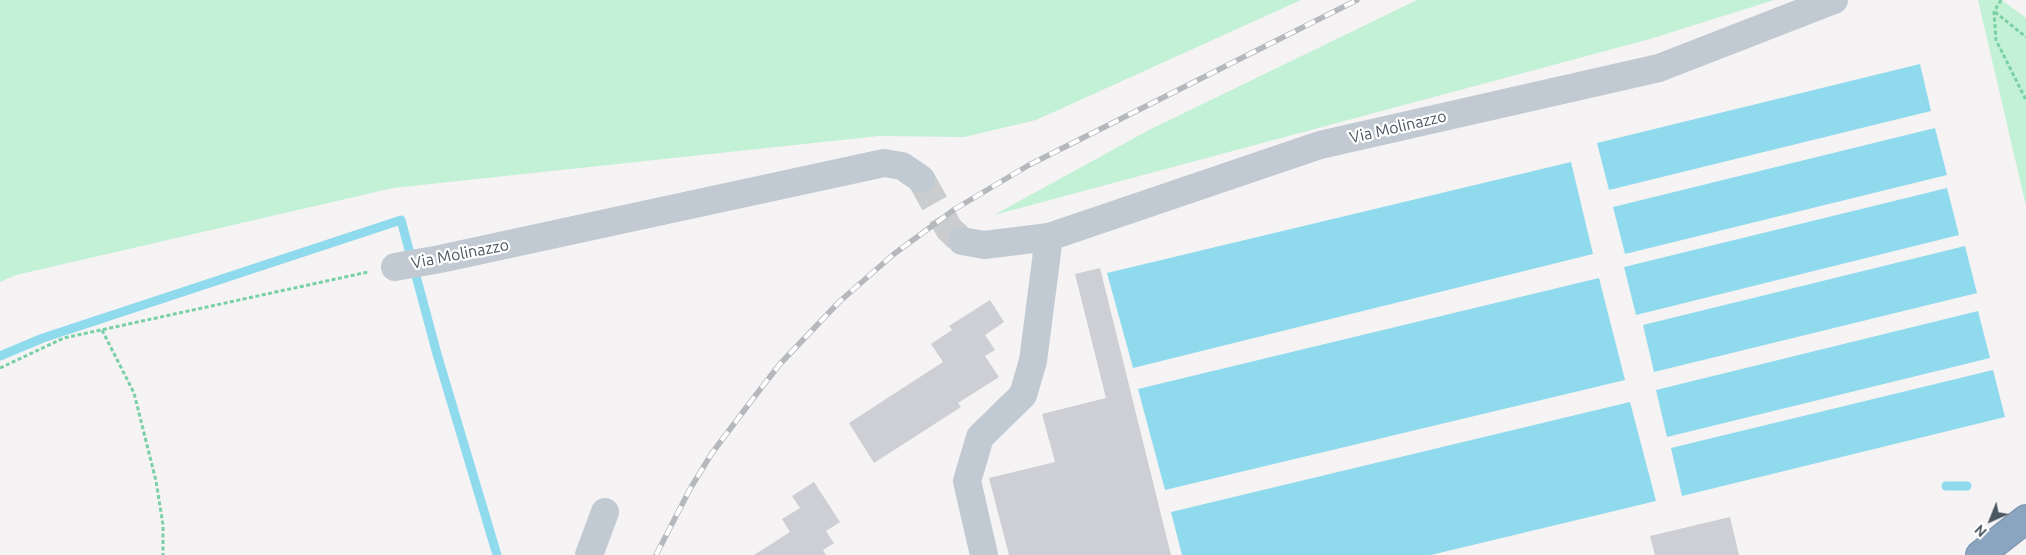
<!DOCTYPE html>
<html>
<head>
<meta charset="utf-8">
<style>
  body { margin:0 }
  #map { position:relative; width:2026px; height:555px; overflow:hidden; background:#f5f3f3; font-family:Ubuntu,sans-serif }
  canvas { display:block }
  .north { position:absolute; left:1966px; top:495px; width:50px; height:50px; -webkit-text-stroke:4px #fff; paint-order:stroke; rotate:224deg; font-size:14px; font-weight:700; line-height:20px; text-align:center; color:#4a5661 }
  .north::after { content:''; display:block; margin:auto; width:18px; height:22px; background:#4a5661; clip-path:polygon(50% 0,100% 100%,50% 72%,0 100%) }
</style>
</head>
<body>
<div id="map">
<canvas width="2026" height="555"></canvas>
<div class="north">N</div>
</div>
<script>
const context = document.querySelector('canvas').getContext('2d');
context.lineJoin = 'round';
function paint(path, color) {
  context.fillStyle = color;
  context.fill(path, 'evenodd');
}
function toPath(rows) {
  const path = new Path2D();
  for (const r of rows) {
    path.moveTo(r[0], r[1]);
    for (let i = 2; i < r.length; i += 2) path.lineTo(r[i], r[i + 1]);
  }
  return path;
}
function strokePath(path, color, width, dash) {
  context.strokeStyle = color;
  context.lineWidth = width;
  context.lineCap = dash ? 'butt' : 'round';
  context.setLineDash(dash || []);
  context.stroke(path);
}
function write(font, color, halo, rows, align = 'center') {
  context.font = font + ' Ubuntu,sans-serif';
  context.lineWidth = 4.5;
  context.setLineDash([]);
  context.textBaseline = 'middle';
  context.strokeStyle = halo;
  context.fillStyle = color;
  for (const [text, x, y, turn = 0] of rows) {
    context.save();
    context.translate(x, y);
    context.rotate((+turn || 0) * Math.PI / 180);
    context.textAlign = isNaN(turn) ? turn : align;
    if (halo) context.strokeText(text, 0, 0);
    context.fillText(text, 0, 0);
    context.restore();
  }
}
paint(toPath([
  [0,0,1301,0,1036,120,964,137,879,136,393,188,16,275,0,282],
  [1417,0,1774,0,1650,39,994,215,1149,130],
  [1978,0,2002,0,2026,18,2026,206]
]), '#c3f1d5');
paint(toPath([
  [1920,64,1931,111,1609,190,1597,143],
  [1935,128,1947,175,1625,254,1613,207],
  [1571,162,1593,254,1133,368,1107,273],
  [1947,188,1959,235,1636,315,1624,267],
  [1965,246,1977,293,1654,372,1643,325],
  [1599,278,1625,380,1165,490,1138,389],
  [1978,311,1990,358,1667,437,1656,390],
  [1993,370,2005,417,1682,496,1671,448],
  [1630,402,1656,501,1431,555,1182,555,1171,512]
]), '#90daee');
strokePath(toPath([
  [0,356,43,338,401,220,437,354,497,555],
  [1946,486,1967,486]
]), '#90daee', 9);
paint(toPath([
  [1100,268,1171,555,1009,555,989,478,1055,462,1042,414,1106,398,1075,274],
  [990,300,1004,322,985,335,995,350,985,356,999,377,958,403,961,407,874,463,849,423,943,362,931,344,952,330,949,326],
  [814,482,840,522,826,531,834,543,823,550,826,555,754,555,790,532,782,519,800,508,792,496],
  [1730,517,1739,555,1655,555,1650,536]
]), '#cdcfd5');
strokePath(toPath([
  [921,179,949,229,962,241]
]), '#caccce', 28, [28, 14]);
const highway = toPath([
  [1980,555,2026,519]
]);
strokePath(highway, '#7690ad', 30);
strokePath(toPath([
  [2001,0,1994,12,1996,40,2026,100],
  [1995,12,2026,37],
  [102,330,134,393,156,481,163,525,163,555],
  [0,368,64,338,368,272]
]), '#7ad0a6', 3, [4, 2.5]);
strokePath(toPath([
  [962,241,984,245,1049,237,1320,145,1659,68,1834,0],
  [395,267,440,259,884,163,902,166,921,179],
  [589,555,605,512],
  [984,555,967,481,980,437,1023,395,1033,361,1049,237]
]), '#c1cad2', 28);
strokePath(highway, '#8ba5c1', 28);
const rail = toPath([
  [656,555,690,489,712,453,755,396,780,364,839,302,894,254,955,209,1029,165,1357,0]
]);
strokePath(rail, '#b5b8bd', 5.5);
strokePath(rail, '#fff', 4, [11]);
write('16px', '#4a5661', '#fff', [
  ["Via Molinazzo",1398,127,-13],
  ["Via Molinazzo",460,254,-11]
]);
</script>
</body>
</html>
